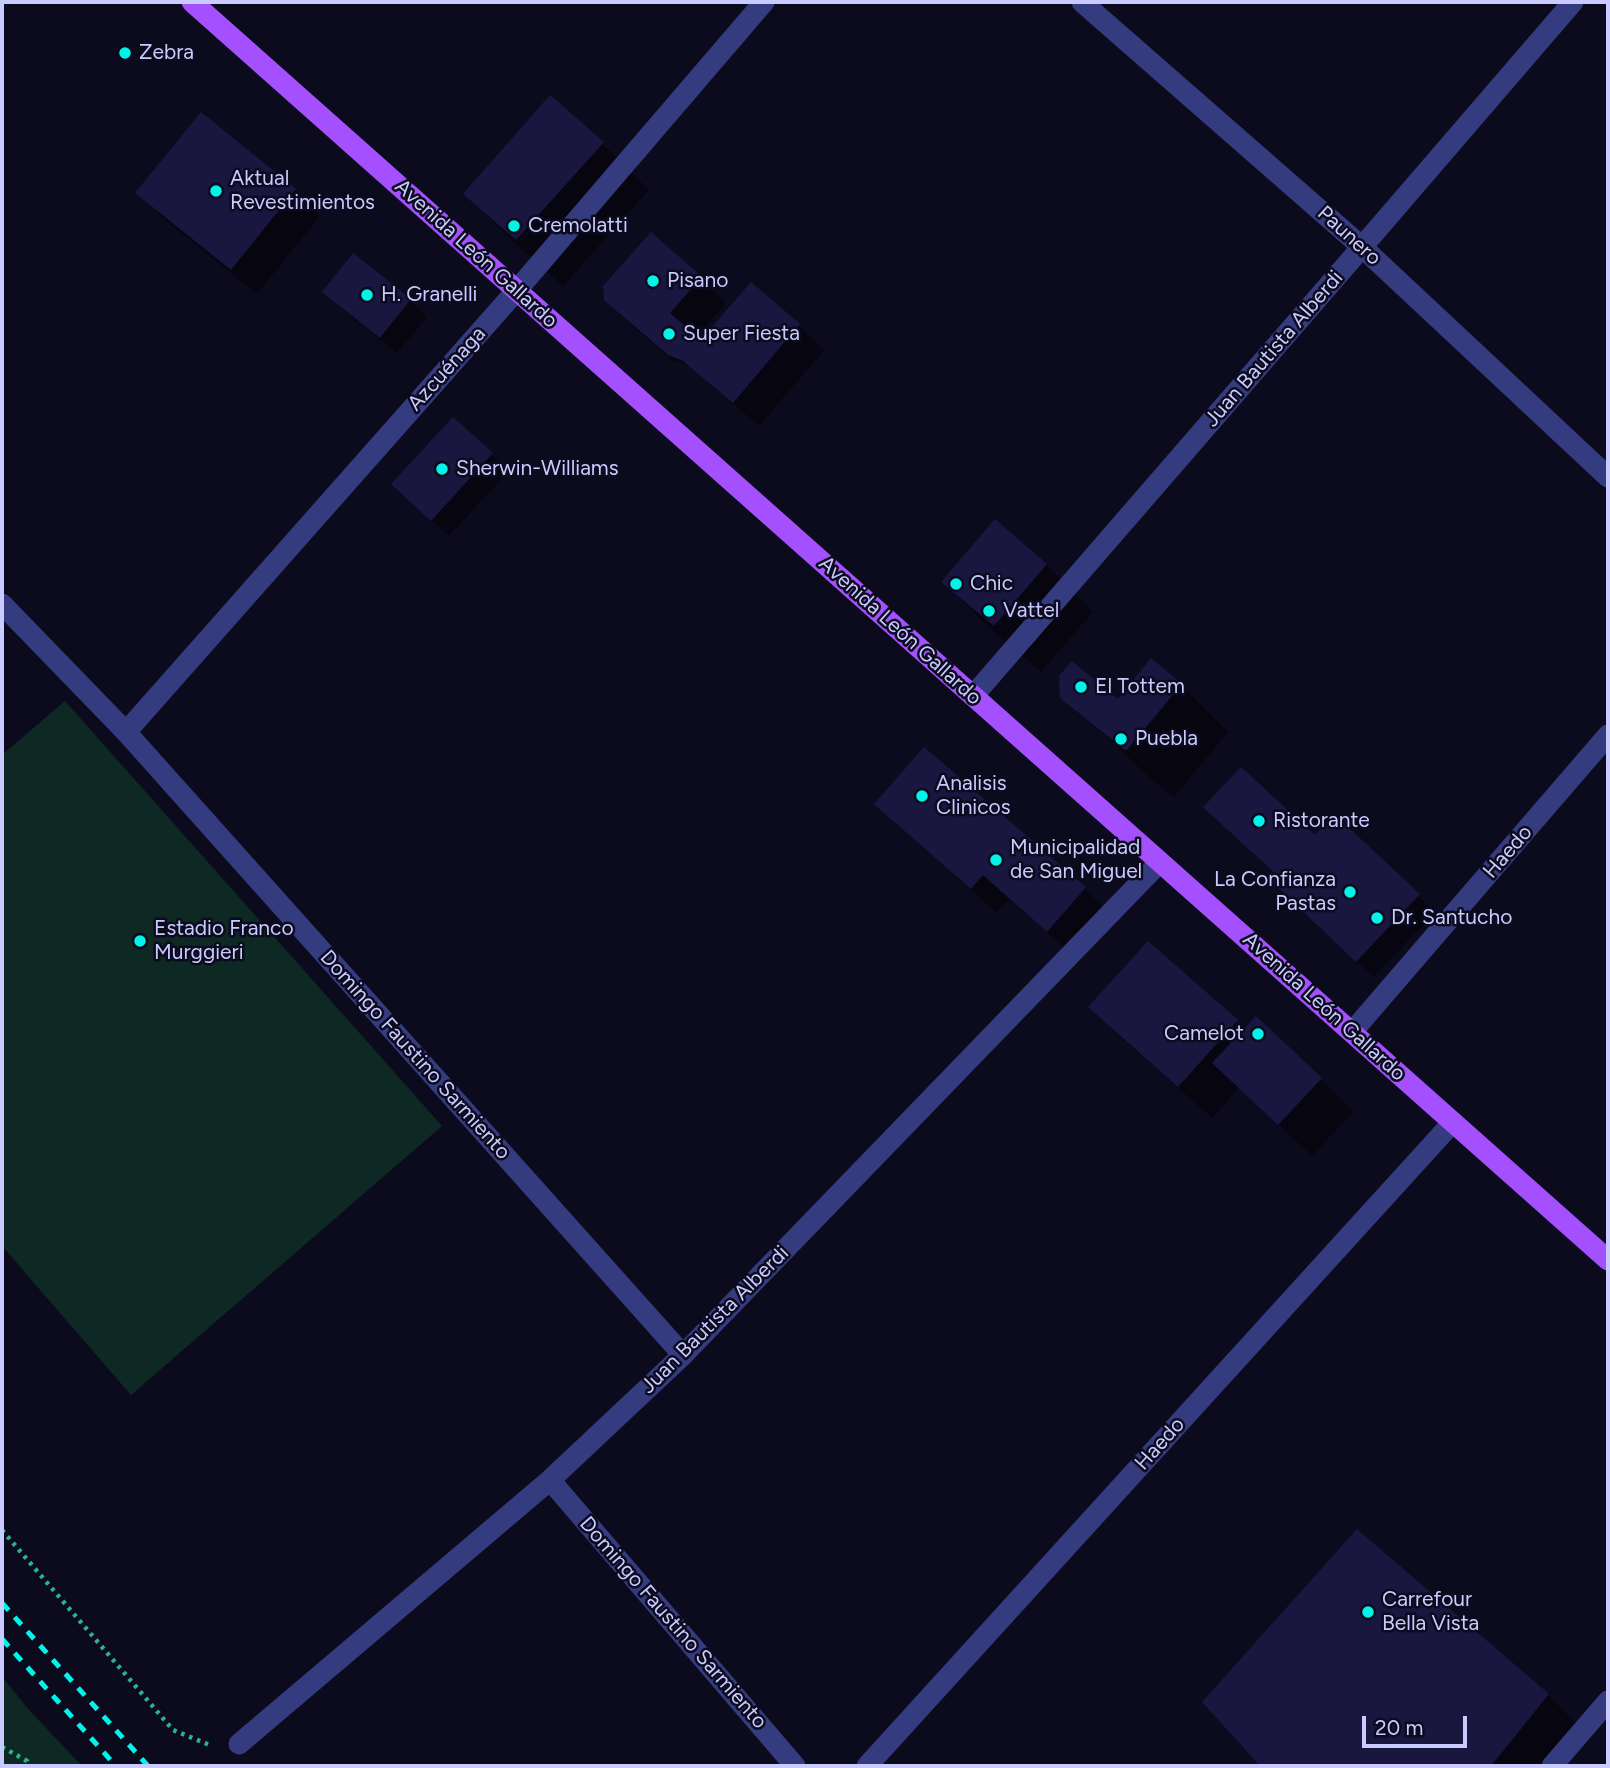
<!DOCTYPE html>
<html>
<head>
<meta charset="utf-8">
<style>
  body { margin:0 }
  #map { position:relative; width:1610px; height:1768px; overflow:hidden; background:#0c0b1e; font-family:Figtree,sans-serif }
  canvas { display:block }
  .frame { position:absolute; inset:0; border:4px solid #c9caff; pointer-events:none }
  .scale { position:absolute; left:1362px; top:1716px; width:105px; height:32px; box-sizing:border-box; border:4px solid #c9caff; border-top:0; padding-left:9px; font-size:21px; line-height:24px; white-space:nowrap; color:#c9caff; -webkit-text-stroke:5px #0c0b1e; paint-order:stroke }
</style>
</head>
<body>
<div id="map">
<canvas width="1610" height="1768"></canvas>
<div class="frame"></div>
<div class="scale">20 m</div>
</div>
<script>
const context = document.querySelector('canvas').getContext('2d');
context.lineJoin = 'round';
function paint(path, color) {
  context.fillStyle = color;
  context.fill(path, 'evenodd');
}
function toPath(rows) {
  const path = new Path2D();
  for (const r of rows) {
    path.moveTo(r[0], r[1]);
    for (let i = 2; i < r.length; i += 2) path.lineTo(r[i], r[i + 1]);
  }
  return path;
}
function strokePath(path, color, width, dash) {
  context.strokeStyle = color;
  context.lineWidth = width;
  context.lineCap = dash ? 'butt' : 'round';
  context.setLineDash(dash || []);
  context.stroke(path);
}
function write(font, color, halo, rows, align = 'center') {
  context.font = font + ' Figtree,sans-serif';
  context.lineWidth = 5;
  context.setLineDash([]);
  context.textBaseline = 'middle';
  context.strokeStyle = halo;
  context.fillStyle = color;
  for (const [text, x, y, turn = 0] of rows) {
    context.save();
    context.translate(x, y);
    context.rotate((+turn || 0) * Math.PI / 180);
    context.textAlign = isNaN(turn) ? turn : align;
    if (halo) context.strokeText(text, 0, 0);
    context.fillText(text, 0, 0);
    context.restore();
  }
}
paint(toPath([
  [65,701,442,1126,131,1395,2,1246,2,755],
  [2,1677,30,1711,82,1766,2,1766]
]), '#0e2824');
paint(toPath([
  [201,115,295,191,320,216,257,294,163,218,138,193],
  [602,143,649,190,563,286,512,241,465,194],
  [651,234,701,278,726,303,698,335,704,337,751,285,799,326,824,350,759,426,711,385,691,365,691,367,676,360,674,362,631,325,606,300],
  [354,255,410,300,427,317,397,353,341,308,324,291],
  [453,419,509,471,449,536,410,501],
  [995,521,1046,565,1093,612,1041,672,990,628,943,582],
  [1151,661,1181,685,1228,732,1174,797,1144,773,1114,743,1079,714,1062,697,1118,702],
  [924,749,1085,889,1110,914,1073,955,1009,899,996,912,938,860],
  [1315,838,1418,896,1435,912,1374,977,1291,899],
  [1148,943,1245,1030,1321,1079,1353,1112,1312,1156,1239,1088,1212,1118,1124,1040,1091,1007],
  [1357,1532,1548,1695,1581,1728,1550,1766,1262,1766,1204,1702]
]), '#0007');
paint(toPath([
  [550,95,604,142,516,240,463,194],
  [201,112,296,189,231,270,135,193],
  [651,232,702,277,670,313,690,330,705,335,751,282,800,324,733,403,683,361,668,355,604,300,603,286],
  [353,253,411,299,380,338,322,292],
  [453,417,493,453,431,521,391,484],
  [995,519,1047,564,994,626,941,582],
  [1151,658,1182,684,1126,751,1060,698,1059,676,1072,661,1118,699],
  [924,747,1086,887,1047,932,983,875,971,889,874,804],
  [1241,767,1315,835,1335,815,1420,894,1356,962,1272,882,1278,876,1203,807],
  [1148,941,1238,1020,1178,1087,1088,1007],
  [1256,1016,1322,1078,1278,1125,1212,1063],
  [1357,1529,1549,1694,1491,1766,1260,1766,1202,1702]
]), '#191740');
strokePath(toPath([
  [2,1530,173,1730,212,1746],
  [2,1747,27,1761,27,1766]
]), '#28b397', 4.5, [3.5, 5]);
strokePath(toPath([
  [1082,2,1362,247,1608,477],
  [2,604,126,732,683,1355],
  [973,696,1362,247,1573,2],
  [126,732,517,290,764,2],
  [1352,1032,1608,735],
  [550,1480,795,1766],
  [239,1744,550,1480,683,1355,1160,862],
  [867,1766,1453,1122],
  [1552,1766,1608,1701]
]), '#343c7f', 21);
strokePath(toPath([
  [192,2,1608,1260]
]), '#a450ff', 21);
strokePath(toPath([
  [2,1603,148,1766],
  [2,1639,116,1766]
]), '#00f4e9', 5, [10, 9]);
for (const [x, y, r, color] of [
  [125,53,7,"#00f4e9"],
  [216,191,7,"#00f4e9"],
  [514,226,7,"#00f4e9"],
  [653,281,7,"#00f4e9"],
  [367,295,7,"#00f4e9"],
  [669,334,7,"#00f4e9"],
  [442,469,7,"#00f4e9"],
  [956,584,7,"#00f4e9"],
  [989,611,7,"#00f4e9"],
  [1081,687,7,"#00f4e9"],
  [1121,739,7,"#00f4e9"],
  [922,796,7,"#00f4e9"],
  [1259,821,7,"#00f4e9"],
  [996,860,7,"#00f4e9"],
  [1350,892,7,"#00f4e9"],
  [1377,918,7,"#00f4e9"],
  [140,941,7,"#00f4e9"],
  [1258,1034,7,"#00f4e9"],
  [1368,1612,7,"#00f4e9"]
]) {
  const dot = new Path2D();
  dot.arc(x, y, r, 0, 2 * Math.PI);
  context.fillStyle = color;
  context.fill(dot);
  strokePath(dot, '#0c0b1e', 2.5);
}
write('21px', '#c9caff', '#0c0b1e', [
  ["Zebra",139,53],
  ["Aktual",230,179],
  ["Revestimientos",230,203],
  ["Cremolatti",528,226],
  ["Pisano",667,281],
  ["H. Granelli",381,295],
  ["Super Fiesta",683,334],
  ["Sherwin-Williams",456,469],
  ["Chic",970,584],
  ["Vattel",1003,611],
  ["El Tottem",1095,687],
  ["Puebla",1135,739],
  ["Analisis",936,784],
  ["Clinicos",936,808],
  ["Ristorante",1273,821],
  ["Municipalidad",1010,848],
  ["de San Miguel",1010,872],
  ["La Confianza",1336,880,"right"],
  ["Pastas",1336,904,"right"],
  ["Dr. Santucho",1391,918],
  ["Estadio Franco",154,929],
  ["Murggieri",154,953],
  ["Camelot",1244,1034,"right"],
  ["Carrefour",1382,1600],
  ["Bella Vista",1382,1624]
], 'left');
write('21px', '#c9caff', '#0c0b1e', [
  ["Paunero",1349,236,42],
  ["Avenida León Gallardo",476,254,42],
  ["Juan Bautista Alberdi",1274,349,-49],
  ["Azcuénaga",447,369,-48],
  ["Avenida León Gallardo",900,631,42],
  ["Haedo",1508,852,-49],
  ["Avenida León Gallardo",1324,1007,42],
  ["Domingo Faustino Sarmiento",415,1055,48],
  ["Juan Bautista Alberdi",715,1320,-45],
  ["Haedo",1160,1444,-48],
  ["Domingo Faustino Sarmiento",673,1623,49]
]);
</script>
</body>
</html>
